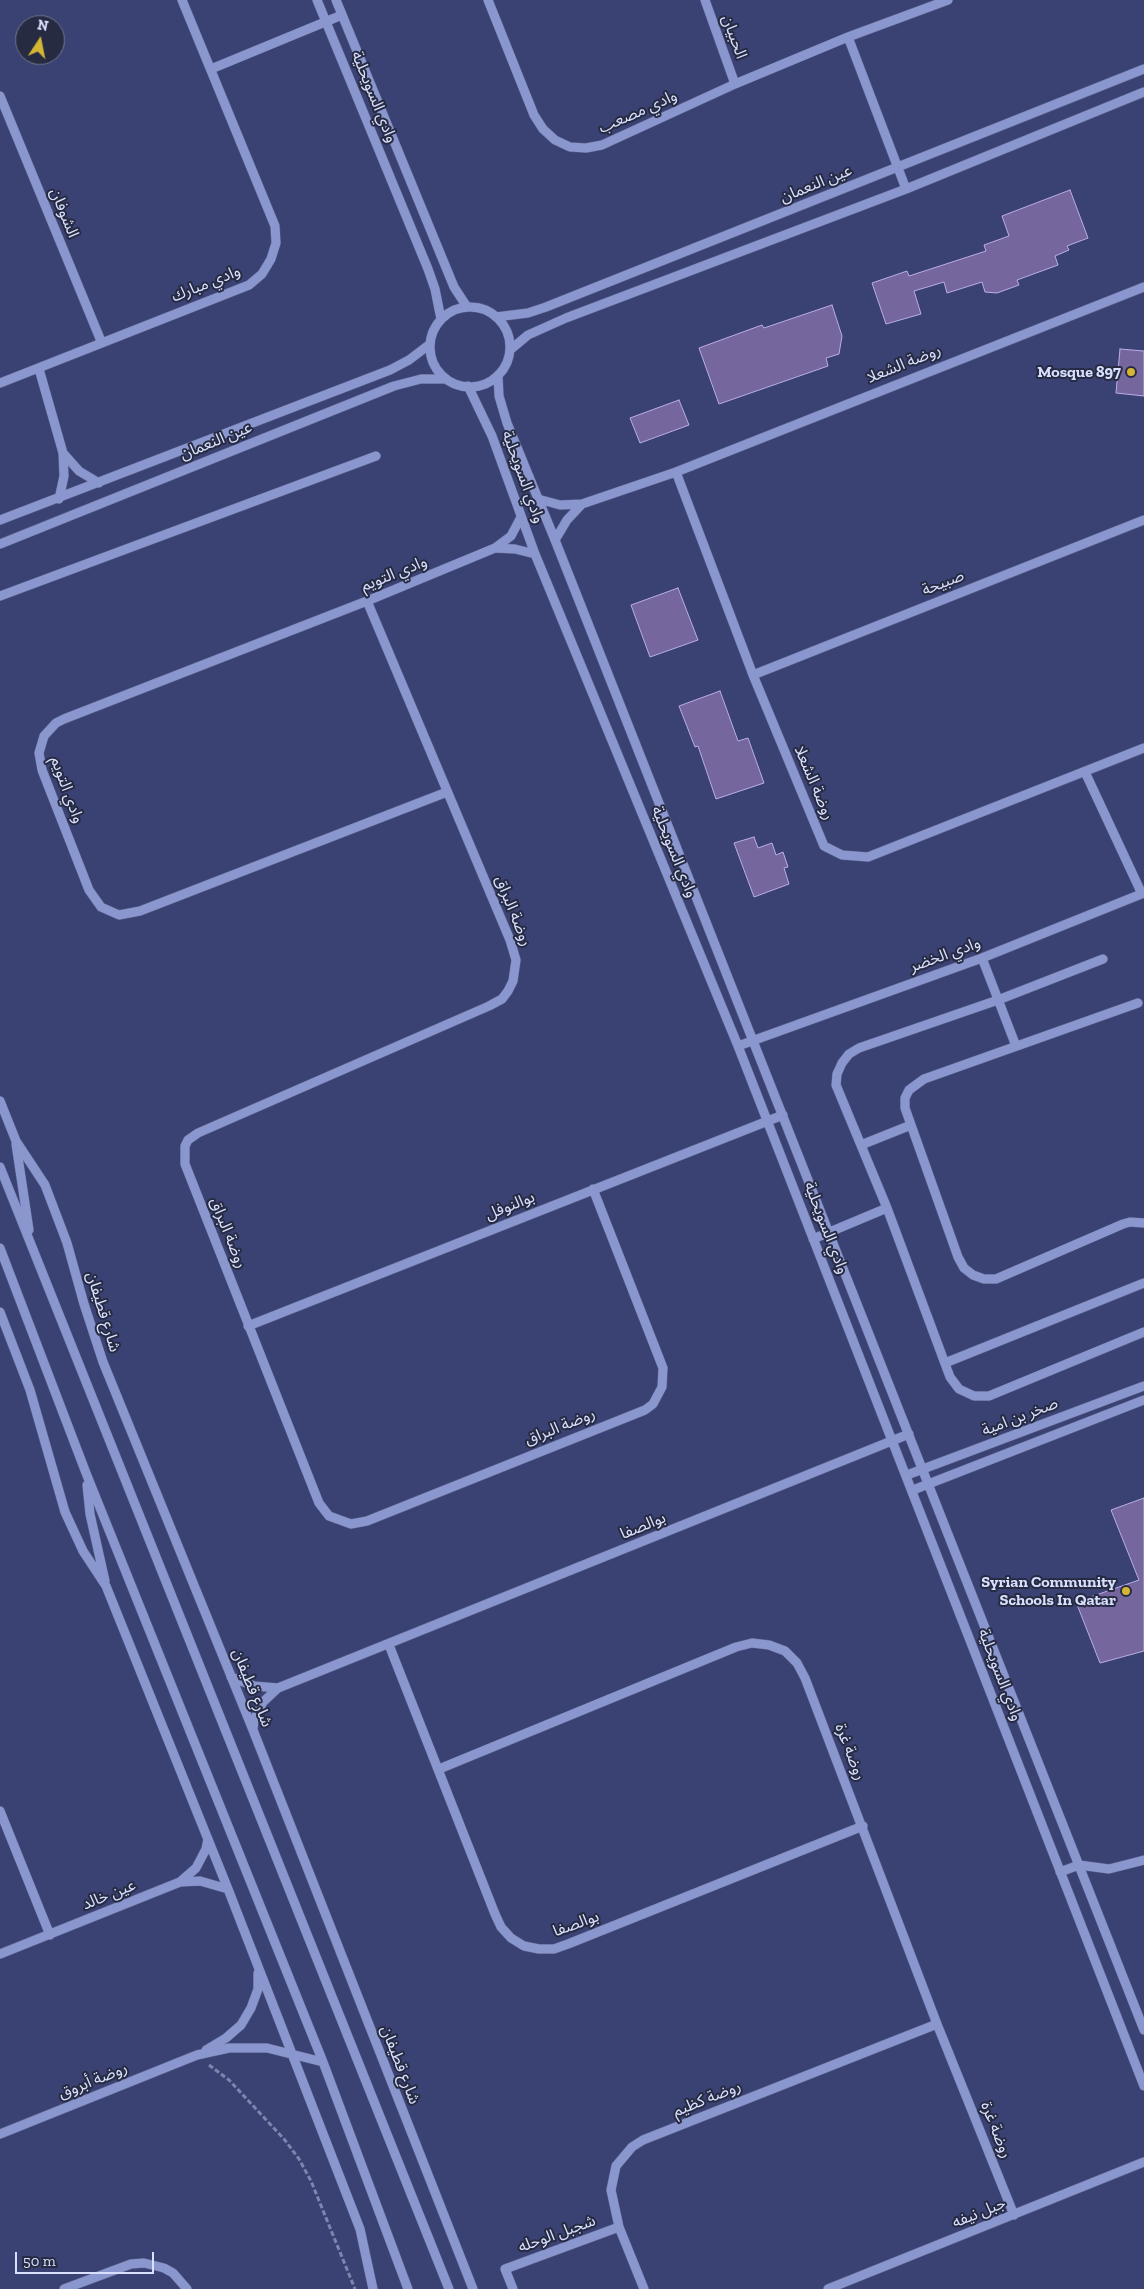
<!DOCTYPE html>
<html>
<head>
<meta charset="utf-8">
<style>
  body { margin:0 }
  #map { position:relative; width:1144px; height:2289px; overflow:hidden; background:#3a4273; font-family:"Zilla Slab",serif }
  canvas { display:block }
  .north { position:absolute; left:15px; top:15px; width:50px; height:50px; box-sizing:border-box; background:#272b42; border:1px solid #6e738d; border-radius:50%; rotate:11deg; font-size:14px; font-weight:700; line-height:20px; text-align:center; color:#d9e0fe }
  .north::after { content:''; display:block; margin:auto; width:18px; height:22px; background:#d4b635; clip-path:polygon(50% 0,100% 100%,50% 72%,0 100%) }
  .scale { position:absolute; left:15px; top:2252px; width:139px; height:22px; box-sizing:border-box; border:2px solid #d9e0fe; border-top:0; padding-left:6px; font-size:15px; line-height:18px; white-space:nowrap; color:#d9e0fe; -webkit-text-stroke:4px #272b42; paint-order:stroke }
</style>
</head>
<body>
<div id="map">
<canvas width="1144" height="2289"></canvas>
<div class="north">N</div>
<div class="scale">50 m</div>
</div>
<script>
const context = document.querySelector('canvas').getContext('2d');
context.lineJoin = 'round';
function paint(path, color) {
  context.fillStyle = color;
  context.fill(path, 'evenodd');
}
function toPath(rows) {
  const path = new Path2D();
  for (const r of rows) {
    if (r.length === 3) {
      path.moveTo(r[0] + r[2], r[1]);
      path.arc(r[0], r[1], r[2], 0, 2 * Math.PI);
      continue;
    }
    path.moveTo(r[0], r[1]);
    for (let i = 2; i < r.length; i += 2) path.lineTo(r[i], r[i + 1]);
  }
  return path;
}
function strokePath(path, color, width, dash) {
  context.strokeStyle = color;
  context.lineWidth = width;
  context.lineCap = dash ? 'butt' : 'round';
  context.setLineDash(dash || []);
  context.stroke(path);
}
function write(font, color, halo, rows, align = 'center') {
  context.font = font + ' "Zilla Slab","Noto Sans Arabic",serif';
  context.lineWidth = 4;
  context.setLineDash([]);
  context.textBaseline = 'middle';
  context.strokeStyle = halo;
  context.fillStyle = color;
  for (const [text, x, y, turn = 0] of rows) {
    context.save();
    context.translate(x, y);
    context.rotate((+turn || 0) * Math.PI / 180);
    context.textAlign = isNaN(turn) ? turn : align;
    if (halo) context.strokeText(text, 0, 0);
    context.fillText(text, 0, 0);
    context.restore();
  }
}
const building = toPath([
  [1070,190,1088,238,1067,246,1069,250,1055,256,1058,265,1017,280,1019,285,997,293,985,292,982,282,947,293,944,282,914,291,921,314,886,324,872,283,907,271,909,276,986,251,984,245,1009,236,1002,216,1070,190],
  [832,305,842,336,839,354,826,358,828,366,719,404,699,348,762,325,764,328,832,305],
  [1120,349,1144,351,1144,396,1116,393,1120,349],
  [679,400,689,425,640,443,630,418,679,400],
  [678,588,698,640,650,657,631,605,678,588],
  [720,691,738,741,748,738,764,783,716,799,698,746,695,747,679,706,720,691],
  [754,837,758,848,772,843,776,855,783,852,788,867,784,868,789,884,754,897,734,843,754,837],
  [1144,1498,1144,1651,1100,1663,1076,1602,1139,1580,1111,1510,1144,1498]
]);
paint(building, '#75679e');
strokePath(building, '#bbade8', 1);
const minor = toPath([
  [317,0,428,269,435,289,441,319],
  [336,0,454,287,467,307],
  [488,0,534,115,543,129,555,140,570,147,586,148,602,145,735,84,848,37,948,0],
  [705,0,735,84],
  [848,37,906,189],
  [211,69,342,15],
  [0,96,101,341],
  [470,347,40],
  [496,317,528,313,546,307,1144,69],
  [510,350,528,335,566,318,906,189,1144,92],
  [39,369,63,453,64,476,59,499],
  [498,375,499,396,507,423,555,540,1144,2030],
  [0,383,249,285,262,274,271,259,276,243,275,226,182,0],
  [468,386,492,436,535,554,738,1046,1144,2086],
  [63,453,79,471,99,483],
  [676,472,753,675,824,846,842,855,868,857,1144,748],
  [538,499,560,505,582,504,676,472,1144,287],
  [0,520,390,370,409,360,430,344],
  [555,540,567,520,582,504],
  [0,544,394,386,421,379,446,379],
  [495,548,515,549,535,554],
  [0,596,376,456],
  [367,601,510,940,516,960,513,981,508,991,502,999,489,1006,198,1133,188,1140,185,1146,185,1164,319,1503,329,1516,351,1524,367,1521,645,1410,653,1404,662,1387,663,1368,593,1189],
  [753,675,1144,520],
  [1085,772,1142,894],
  [447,792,140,911,119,915,101,907,89,890,42,770,39,753,44,736,56,723,64,719,367,601,495,548,511,536,521,517],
  [982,958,1016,1046],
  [1103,959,998,1000,859,1048,849,1054,842,1063,837,1074,836,1085,887,1208,950,1377,959,1389,974,1396,989,1396,1144,1332],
  [1138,1003,924,1079,909,1090,905,1098,905,1108,958,1257,964,1268,973,1275,984,1279,996,1279,1123,1224,1130,1222,1144,1223],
  [738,1046,982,958,1144,893],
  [0,1101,16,1141,45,1185,67,1243,84,1304,103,1362,253,1730,473,2289],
  [16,1144,29,1230],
  [861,1145,911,1125],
  [0,1167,449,2289],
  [813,1239,887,1208],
  [0,1248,86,1473,323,2062,408,2289],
  [0,1312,30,1390,65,1512,83,1551,106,1586,228,1889,360,2229,373,2289],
  [248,1326,783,1115],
  [945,1363,1144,1283],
  [907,1475,1144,1386],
  [87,1485,90,1514,105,1581],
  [913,1490,1144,1400],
  [389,1645,495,1914,501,1927,511,1938,524,1946,539,1949,554,1949,568,1944,863,1826],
  [231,1677,254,1686,278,1688],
  [253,1729,254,1720,263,1702,278,1688,909,1434],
  [439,1769,736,1647,752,1643,769,1645,785,1651,797,1663,805,1678,937,2024,1014,2215],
  [0,1811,50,1935],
  [1060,1872,1079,1865,1109,1869,1144,1860],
  [181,1882,200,1881,228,1889],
  [0,1954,180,1882,196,1868,206,1849,208,1839],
  [206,2050,226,2038,241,2025,251,2008,258,1989,258,1973],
  [0,2134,197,2055,229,2048,267,2048,323,2062],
  [64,2289,131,2264,144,2263,164,2268,173,2273,187,2289],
  [513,2289,505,2269,619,2227],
  [644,2289,619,2227,611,2190,616,2166,632,2147,643,2140,937,2024],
  [828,2289,1144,2162]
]);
strokePath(minor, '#595e88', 10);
strokePath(toPath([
  [209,2065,229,2080,284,2139,299,2159,311,2181,355,2289]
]), '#7d85ae', 3, [5, 2.5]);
strokePath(minor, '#8a96ce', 9);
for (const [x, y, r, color] of [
  [1131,372,5,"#d4b635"],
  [1126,1591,5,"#d4b635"]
]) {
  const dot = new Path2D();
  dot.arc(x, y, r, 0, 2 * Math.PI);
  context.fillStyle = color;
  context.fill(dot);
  strokePath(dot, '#272b42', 2);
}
write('16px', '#d9e0fe', '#272b42', [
  ["الحبيان",734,37,70],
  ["وادي السويحلية",374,97,68],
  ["وادي مصعب",638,112,-24],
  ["عين النعمان",816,184,-22],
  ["الشوفان",64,213,68],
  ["وادي مبارك",206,284,-22],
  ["روضة الشعلا",904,364,-22],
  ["عين النعمان",216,441,-22],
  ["وادي السويحلية",523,477,70],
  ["وادي التويم",394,574,-22],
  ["صبيحة",943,583,-22],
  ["روضة الشعلا",814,783,67],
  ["وادي التويم",67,790,70],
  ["وادي السويحلية",674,852,68],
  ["روضة البراق",513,911,68],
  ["وادي الخضر",945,955,-20],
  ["بوالنوفل",510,1206,-22],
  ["وادي السويحلية",826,1228,69],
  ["روضة البراق",228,1233,68],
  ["شارع قطيفان",103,1312,73],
  ["صخر بن امية",1020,1417,-21],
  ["روضة البراق",560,1427,-22],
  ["بوالصفا",643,1526,-22],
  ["وادي السويحلية",1000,1675,69],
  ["شارع قطيفان",252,1688,68],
  ["روضة غرة",850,1752,69],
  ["عين خالد",109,1895,-22],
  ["بوالصفا",576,1924,-20],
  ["شارع قطيفان",400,2065,69],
  ["روضة أبروق",93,2081,-22],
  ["روضة كظيم",707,2099,-22],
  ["روضة غرة",996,2130,68],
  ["جبل نيفه",979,2213,-22],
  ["شجبل الوحله",557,2234,-20]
]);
write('bold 16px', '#d9e0fe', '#272b42', [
  ["Mosque 897",1121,372],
  ["Syrian Community",1116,1582],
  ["Schools In Qatar",1116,1600]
], 'right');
</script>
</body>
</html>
